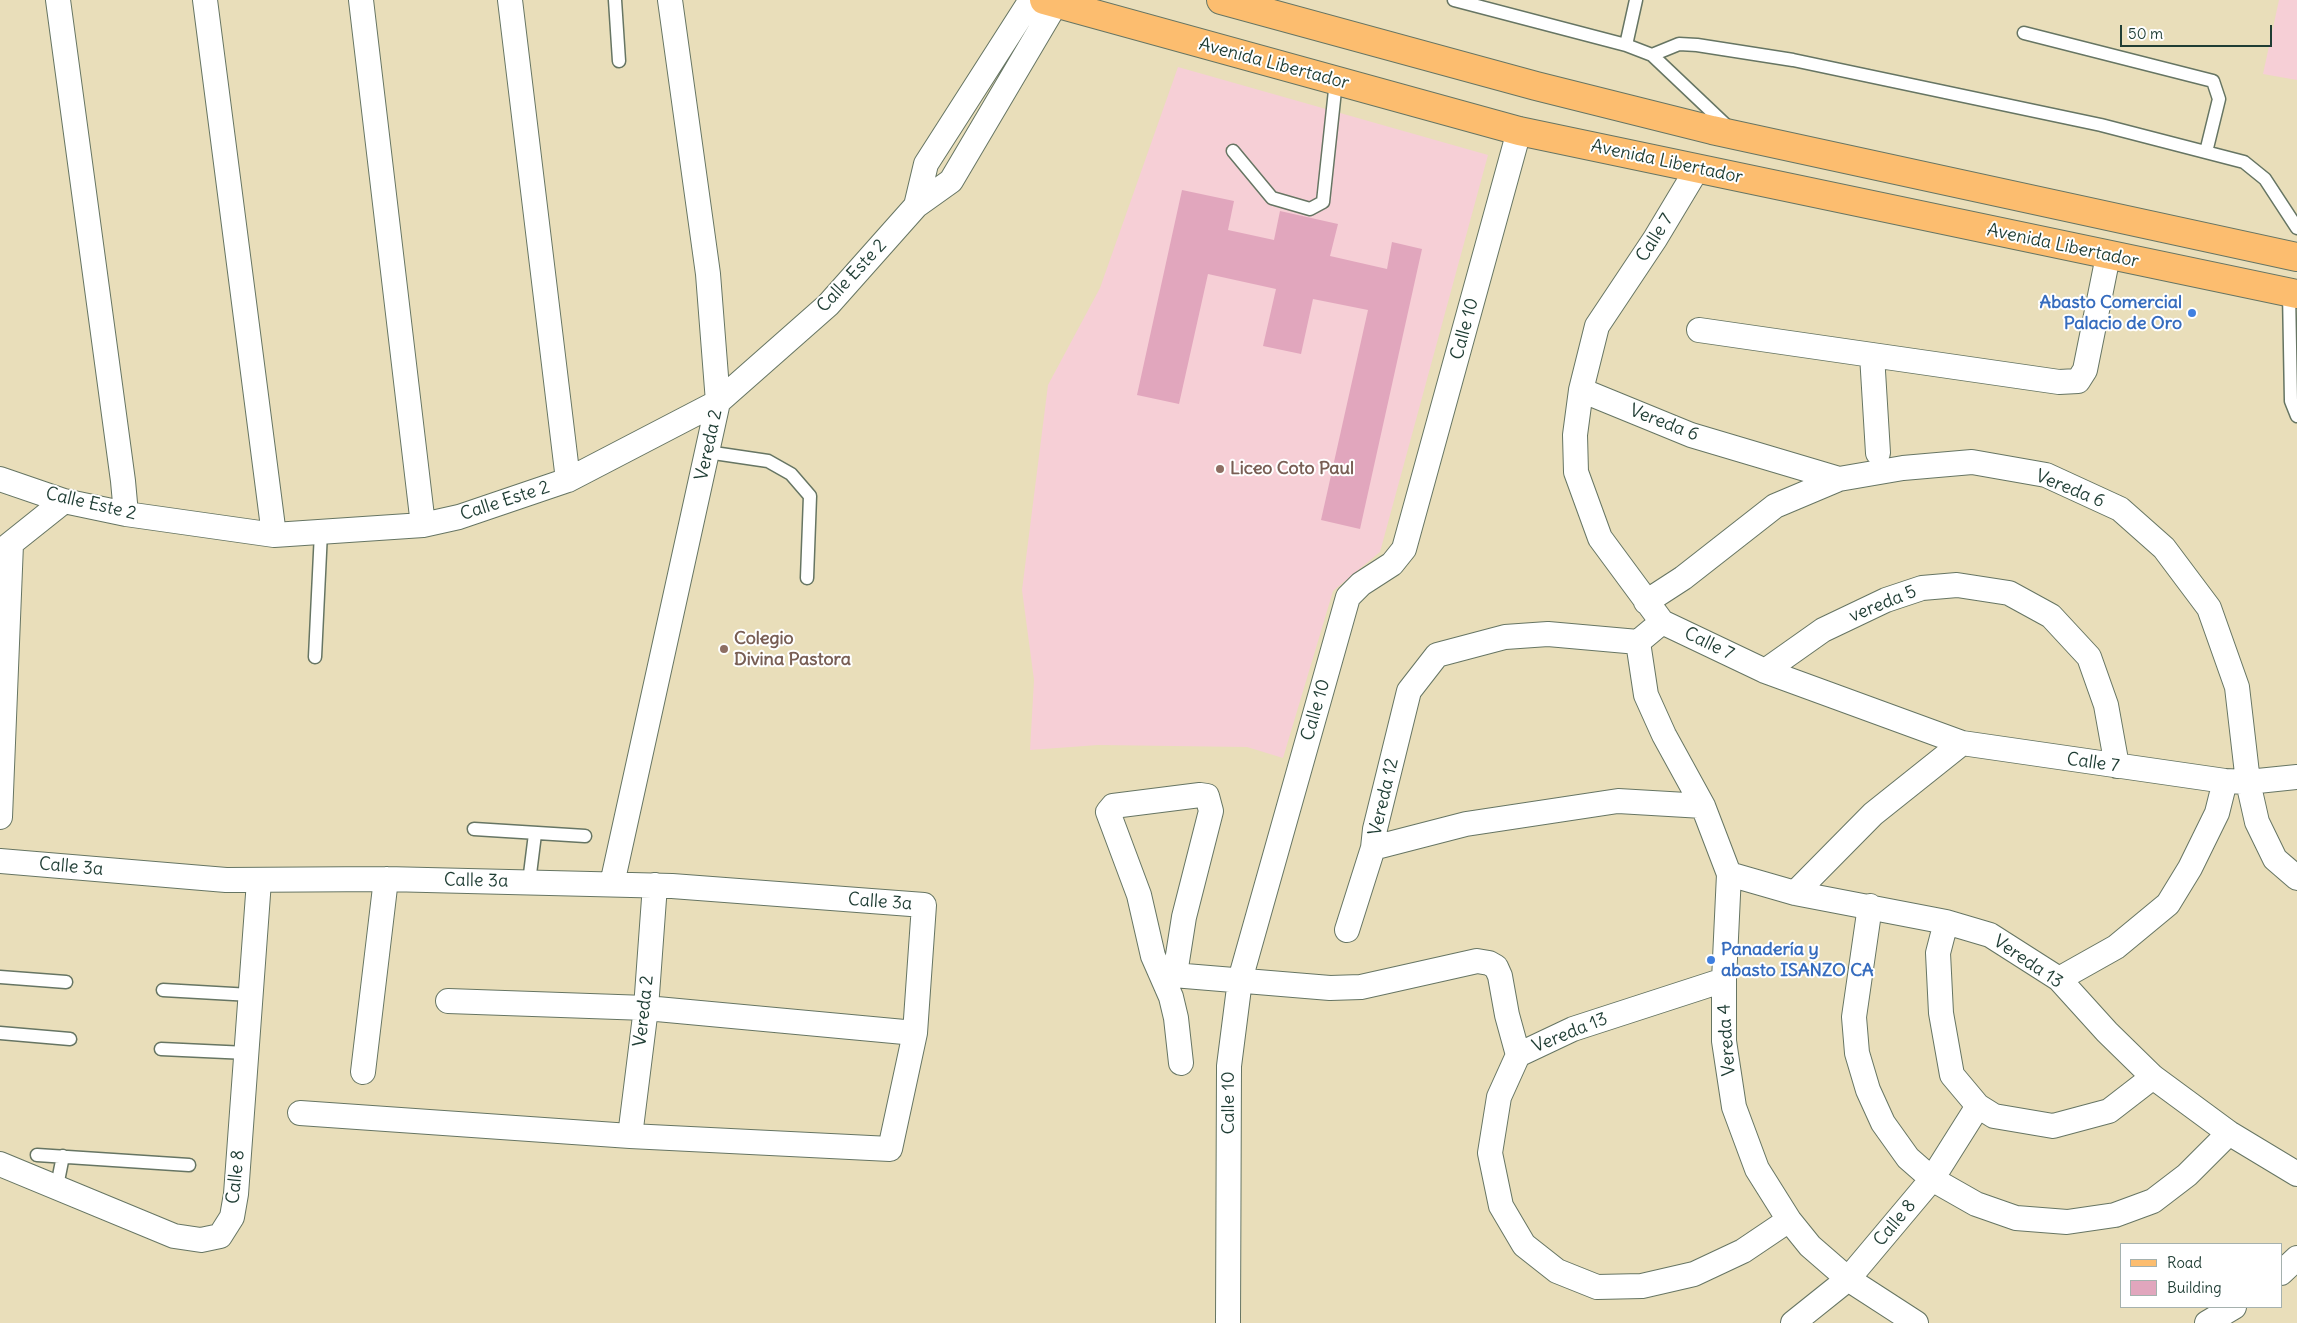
<!DOCTYPE html>
<html>
<head>
<meta charset="utf-8">
<style>
  body { margin:0 }
  #map { position:relative; width:2297px; height:1323px; overflow:hidden; background:#e9deba; font-family:Delius,sans-serif }
  canvas { display:block }
  .legend { position:absolute; left:2120px; top:1243px; width:162px; height:65px; box-sizing:border-box; background:#fff; border:1px solid #a5b1ae; margin:0; padding:6px 9px; list-style:none; font-size:15px; color:#1f3d34 }
  .legend li { display:flex; align-items:center; gap:10px; height:25px }
  .legend b { width:25px; border:1px solid #a5b1ae }
  .scale { position:absolute; left:2120px; top:25px; width:152px; height:22px; box-sizing:border-box; border:2px solid #1f3d34; border-top:0; padding-left:6px; font-size:15px; line-height:18px; white-space:nowrap; color:#1f3d34; -webkit-text-stroke:4px #fff; paint-order:stroke }
</style>
</head>
<body>
<div id="map">
<canvas width="2297" height="1323"></canvas>
<ul class="legend">
<li><b style="height:6px;background:#fcbd6f"></b>Road</li>
<li><b style="height:14px;background:#e1a6bd"></b>Building</li>
</ul>
<div class="scale">50 m</div>
</div>
<script>
const context = document.querySelector('canvas').getContext('2d');
context.lineJoin = 'round';
function paint(path, color) {
  context.fillStyle = color;
  context.fill(path, 'evenodd');
}
function toPath(rows) {
  const path = new Path2D();
  for (const r of rows) {
    path.moveTo(r[0], r[1]);
    for (let i = 2; i < r.length; i += 2) path.lineTo(r[i], r[i + 1]);
  }
  return path;
}
function strokePath(path, color, width, dash) {
  context.strokeStyle = color;
  context.lineWidth = width;
  context.lineCap = dash ? 'butt' : 'round';
  context.setLineDash(dash || []);
  context.stroke(path);
}
function write(font, color, halo, rows, align = 'center') {
  context.font = font + ' Delius,sans-serif';
  context.lineWidth = 4;
  context.setLineDash([]);
  context.textBaseline = 'middle';
  context.strokeStyle = halo;
  context.fillStyle = color;
  for (const [text, x, y, turn = 0] of rows) {
    context.save();
    context.translate(x, y);
    context.rotate((+turn || 0) * Math.PI / 180);
    context.textAlign = isNaN(turn) ? turn : align;
    if (halo) context.strokeText(text, 0, 0);
    context.fillText(text, 0, 0);
    context.restore();
  }
}
paint(toPath([
  [2279,0,2297,0,2297,80,2263,74],
  [1178,67,1488,155,1380,552,1333,591,1283,758,1247,747,1098,745,1030,750,1034,680,1022,590,1048,385,1100,288]
]), '#f6cfd6');
paint(toPath([
  [1182,190,1234,201,1228,230,1274,240,1280,211,1338,224,1330,256,1387,269,1392,242,1422,249,1360,529,1321,520,1368,310,1313,299,1301,354,1263,346,1276,289,1208,274,1179,404,1137,395]
]), '#e1a6bd');
const service = toPath([
  [615,0,619,61],
  [1454,0,1626,45,1652,55,1729,128],
  [2024,33,2213,81,2219,99,2206,152],
  [1626,45,1636,0],
  [1652,55,1679,44,1697,45,1793,60,2101,125,2244,162,2265,179,2297,228],
  [1233,151,1272,198,1310,209,1323,202,1336,81],
  [2289,292,2291,401,2297,416],
  [707,452,768,461,791,474,810,496,807,578],
  [315,657,321,532],
  [474,829,585,836],
  [529,882,535,834],
  [0,977,66,982],
  [163,990,251,995],
  [0,1033,70,1039],
  [161,1049,247,1053],
  [37,1155,189,1165],
  [57,1186,63,1156]
]);
const minor = toPath([
  [58,0,123,481,126,514],
  [205,0,274,535],
  [361,0,423,525],
  [510,0,568,480],
  [1697,169,1655,239,1597,326,1581,390,1575,435,1576,472,1600,538,1662,622,1765,671,1962,743,2225,781,2248,782,2297,777],
  [916,206,926,164,1031,0],
  [1699,330,2059,382,2078,381,2085,370,2108,256],
  [1872,355,1878,453],
  [1581,390,1691,435,1839,479,1903,468,1972,462,2046,475,2120,509,2164,548,2209,608,2237,687,2248,782,2257,822,2275,859,2297,878],
  [0,479,64,501,126,514,274,535,423,525,459,517,568,480,718,402,828,305,916,206,951,181,1058,0],
  [0,552,64,501],
  [1646,602,1683,578,1775,506,1839,479],
  [1662,622,1638,642,1646,695,1664,735,1703,806,1729,874,1724,980,1724,1041,1734,1107,1757,1169,1789,1220,1810,1246,1848,1279,1916,1323],
  [1638,642,1548,634,1505,637,1437,655,1409,691,1375,829,1373,848,1466,824,1618,801,1703,806],
  [1765,671,1823,630,1886,600,1922,588,1957,585,2009,593,2051,616,2089,657,2106,705,2117,766],
  [0,817,11,544],
  [0,861,226,880,386,879,672,886,924,905,915,1033,890,1149,630,1136,300,1113],
  [1729,874,1795,893,1946,922,1990,935,2059,979,2107,1032,2153,1077,2229,1133,2297,1174],
  [612,884,718,402,708,274,670,0],
  [1795,893,1873,814,1962,743],
  [1870,906,1854,1017,1857,1053,1868,1090,1883,1123,1908,1158,1932,1179,1976,1204,2016,1218,2067,1222,2115,1215,2153,1201,2187,1175,2229,1133],
  [1946,922,1938,953,1941,1013,1952,1075,1978,1106,1994,1116,2053,1126,2109,1111,2153,1077],
  [1347,930,1373,848],
  [1161,974,1330,988,1361,987,1477,961,1489,963,1496,967,1500,976,1507,1015,1518,1055],
  [1175,974,1184,917,1211,811,1207,796,1200,795,1113,806,1108,812,1139,895,1153,956,1171,997,1176,1018,1181,1063],
  [2059,979,2116,947,2168,904,2190,868,2217,813,2225,781],
  [1724,980,1573,1029,1518,1055,1499,1097,1490,1153,1501,1206,1524,1245,1557,1271,1597,1287,1642,1286,1694,1274,1743,1251,1789,1220],
  [448,1001,646,1008,915,1033],
  [363,1072,386,879],
  [630,1136,646,1008,655,885],
  [0,1164,174,1236,201,1240,220,1236,232,1217,236,1194,259,881],
  [2281,1273,2297,1258],
  [1228,1323,1229,1066,1240,980,1348,597,1361,584,1392,564,1404,549,1519,131],
  [1793,1323,1848,1279,1932,1179,1978,1106],
  [2207,1323,2234,1307]
]);
const primary = toPath([
  [1044,0,1519,131,2297,294],
  [1221,0,1536,86,1712,130,2297,257]
]);
strokePath(service, '#667563', 15);
strokePath(minor, '#667563', 26);
strokePath(primary, '#667563', 30);
strokePath(service, '#fff', 12);
strokePath(minor, '#fff', 24);
strokePath(primary, '#fcbd6f', 28);
for (const [x, y, r, color] of [
  [2192,313,5,"#3f7fe0"],
  [1220,469,5,"#8d6e63"],
  [724,649,5,"#8d6e63"],
  [1711,960,5,"#3f7fe0"]
]) {
  const dot = new Path2D();
  dot.arc(x, y, r, 0, 2 * Math.PI);
  context.fillStyle = color;
  context.fill(dot);
  strokePath(dot, '#fff', 2);
}
write('18px', '#1f3d34', '#fff', [
  ["Avenida Libertador",1274,64,15],
  ["Avenida Libertador",1667,162,12],
  ["Calle 7",1655,238,-58],
  ["Avenida Libertador",2063,246,12],
  ["Calle Este 2",852,276,-47],
  ["Calle 10",1465,329,-75],
  ["Vereda 6",1664,423,21],
  ["Vereda 2",709,445,-78],
  ["Vereda 6",2070,489,22],
  ["Calle Este 2",505,501,-18],
  ["Calle Este 2",91,504,13],
  ["vereda 5",1883,604,-22],
  ["Calle 7",1709,644,26],
  ["Calle 10",1316,710,-74],
  ["Calle 7",2093,763,8],
  ["Vereda 12",1384,797,-77],
  ["Calle 3a",71,867,5],
  ["Calle 3a",476,881,1],
  ["Calle 3a",880,902,4],
  ["Vereda 13",2028,962,34],
  ["Vereda 2",644,1011,-84],
  ["Vereda 13",1570,1033,-22],
  ["Vereda 4",1727,1040,-94],
  ["Calle 10",1229,1103,-90],
  ["Calle 8",236,1177,-84],
  ["Calle 8",1895,1223,-50]
]);
write('bold 18px', '#366cbe', '#fff', [
  ["Abasto Comercial",2182,303],
  ["Palacio de Oro",2182,324],
  ["Panadería y",1721,950,"left"],
  ["abasto ISANZO CA",1721,971,"left"]
], 'right');
write('bold 18px', '#785e54', '#fff', [
  ["Liceo Coto Paul",1230,469],
  ["Colegio",734,639],
  ["Divina Pastora",734,660]
], 'left');
</script>
</body>
</html>
